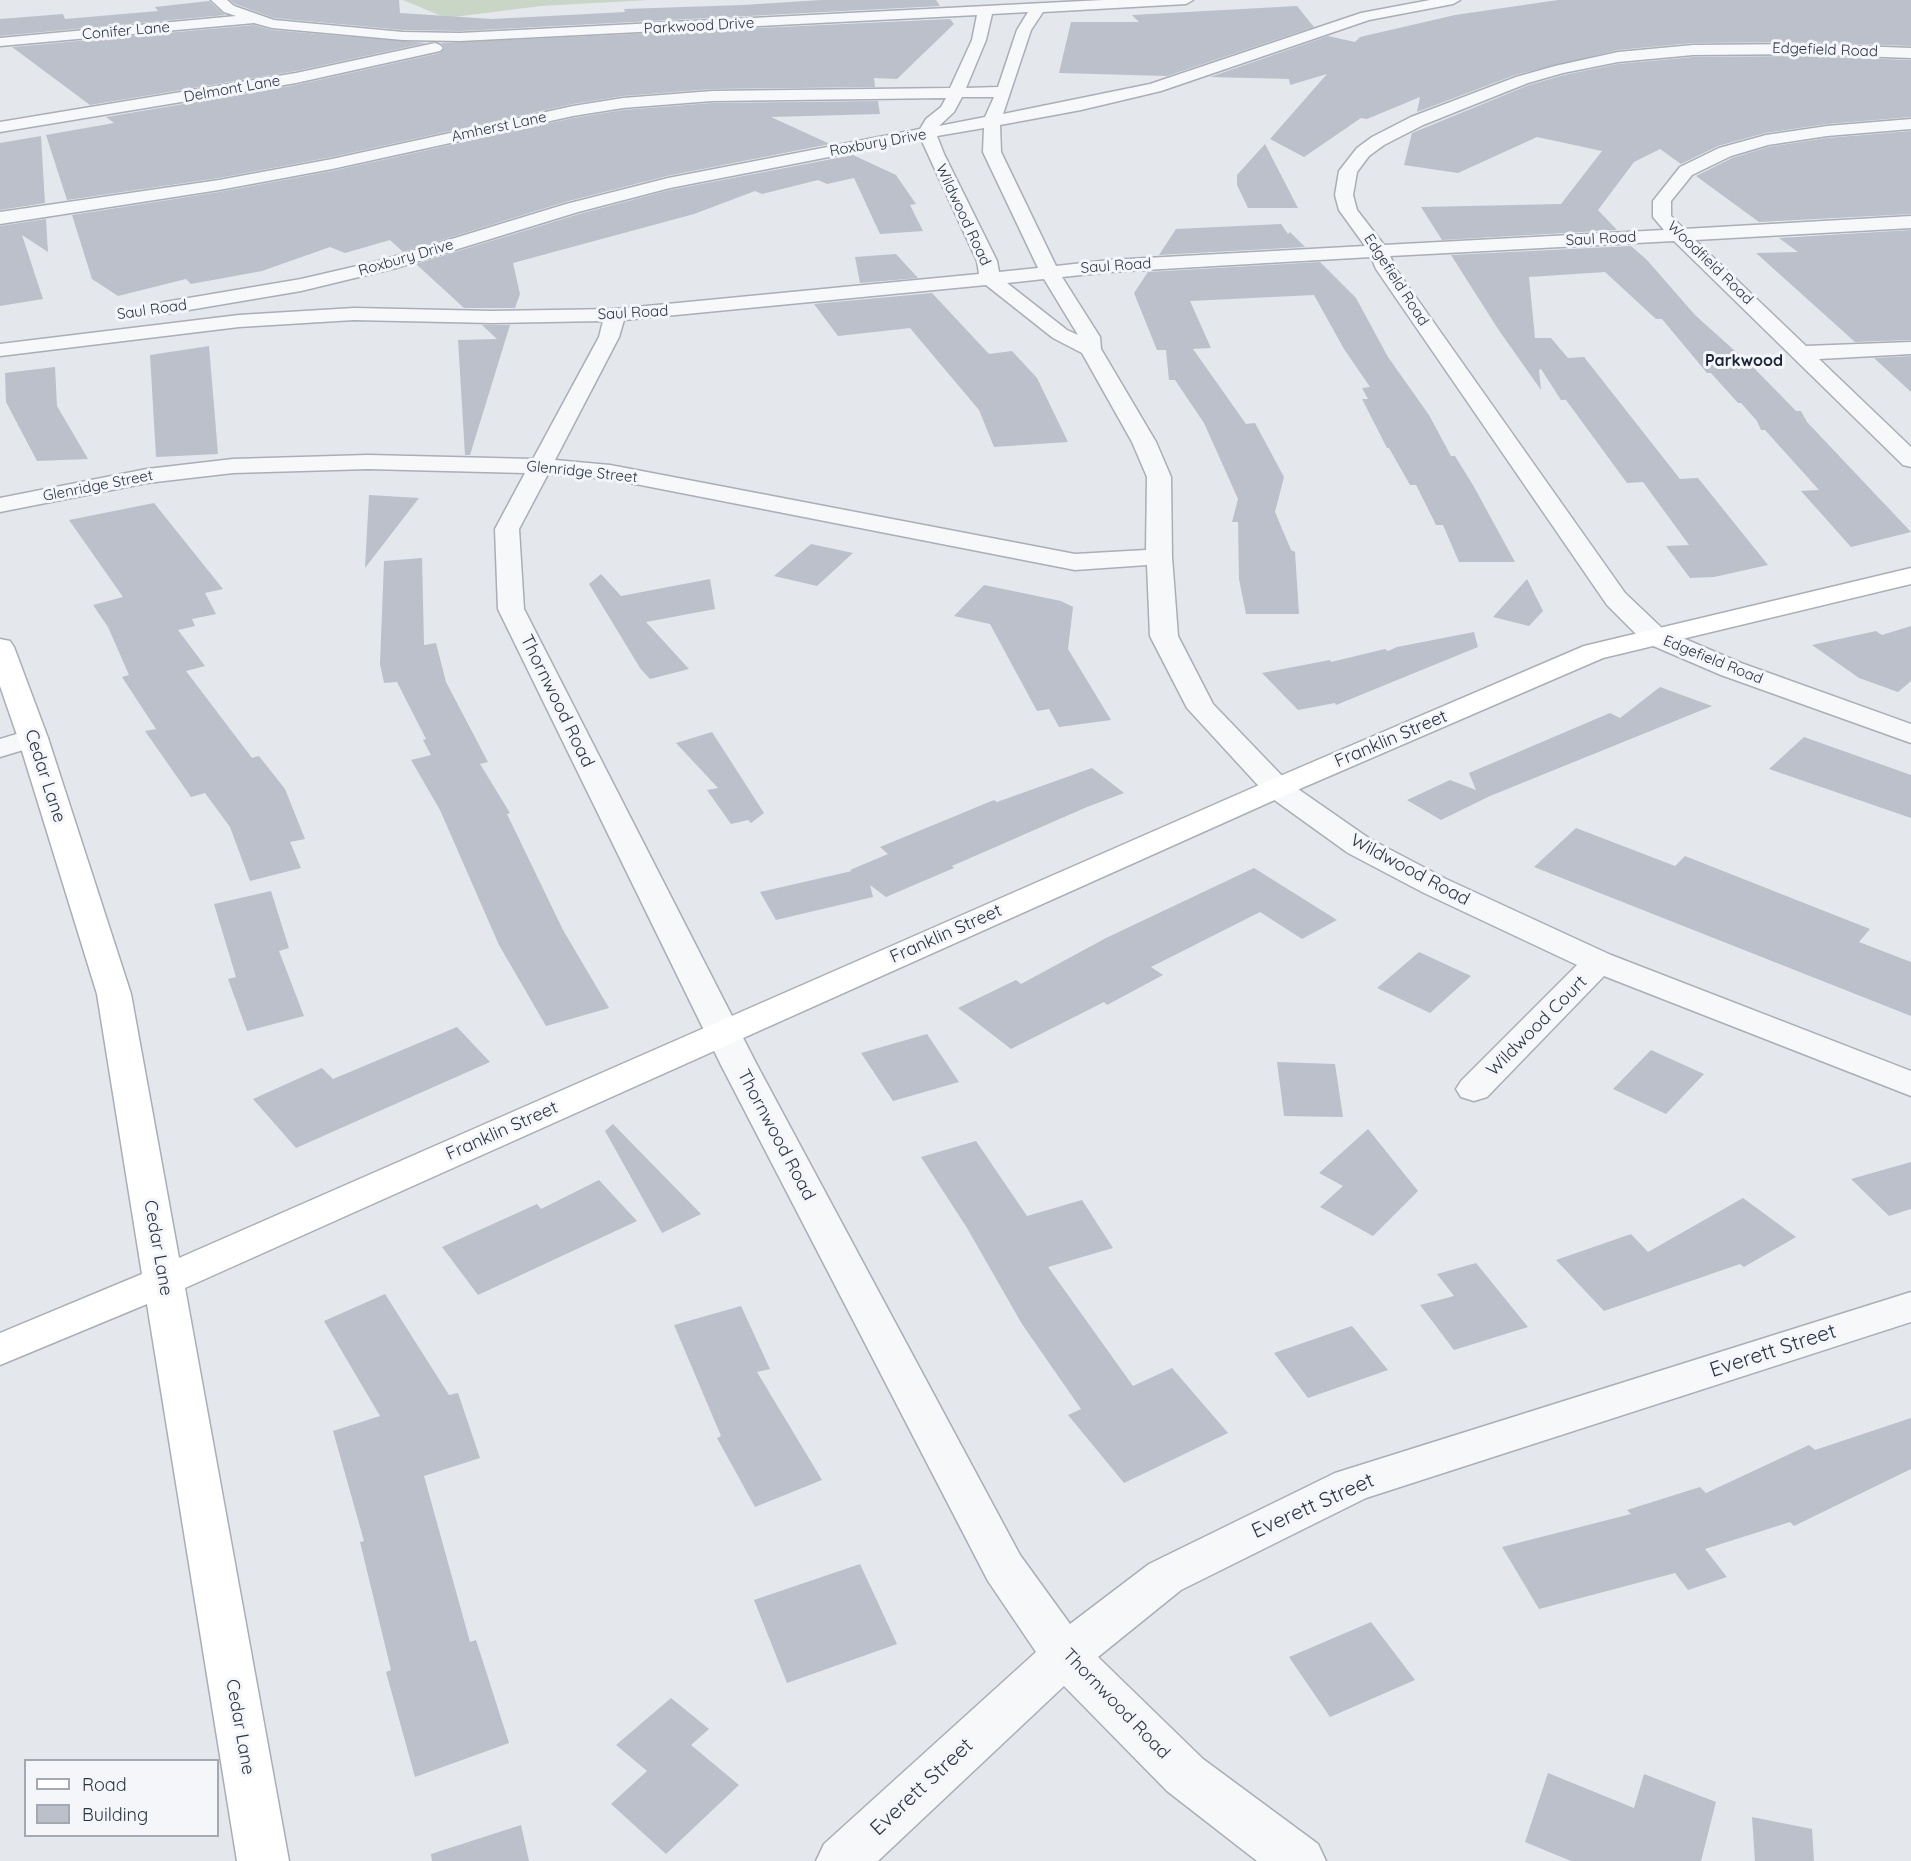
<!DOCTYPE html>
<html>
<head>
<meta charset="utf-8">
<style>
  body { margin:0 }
  #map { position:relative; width:1911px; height:1861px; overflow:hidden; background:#e4e7ec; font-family:Quicksand,sans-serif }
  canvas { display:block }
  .legend { position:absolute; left:24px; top:1759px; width:195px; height:78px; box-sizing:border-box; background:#f4f6f9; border:2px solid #a4a8b1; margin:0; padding:8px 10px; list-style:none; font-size:18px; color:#2b3445 }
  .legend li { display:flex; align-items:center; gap:12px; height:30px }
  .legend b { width:30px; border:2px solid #a4a8b1 }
</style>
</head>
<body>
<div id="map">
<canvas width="1911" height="1861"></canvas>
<ul class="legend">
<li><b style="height:8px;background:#fff"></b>Road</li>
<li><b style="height:16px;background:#bbc0ca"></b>Building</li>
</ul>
</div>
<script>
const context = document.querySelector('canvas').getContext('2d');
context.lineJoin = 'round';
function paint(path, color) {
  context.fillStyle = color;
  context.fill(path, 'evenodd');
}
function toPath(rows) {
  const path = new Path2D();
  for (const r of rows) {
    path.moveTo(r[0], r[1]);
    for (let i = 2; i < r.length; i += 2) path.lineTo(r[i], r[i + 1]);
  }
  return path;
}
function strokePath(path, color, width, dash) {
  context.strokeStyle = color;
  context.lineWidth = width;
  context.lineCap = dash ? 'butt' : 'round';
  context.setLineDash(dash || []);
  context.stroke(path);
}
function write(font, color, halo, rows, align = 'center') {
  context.font = font + ' Quicksand,sans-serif';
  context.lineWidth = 6;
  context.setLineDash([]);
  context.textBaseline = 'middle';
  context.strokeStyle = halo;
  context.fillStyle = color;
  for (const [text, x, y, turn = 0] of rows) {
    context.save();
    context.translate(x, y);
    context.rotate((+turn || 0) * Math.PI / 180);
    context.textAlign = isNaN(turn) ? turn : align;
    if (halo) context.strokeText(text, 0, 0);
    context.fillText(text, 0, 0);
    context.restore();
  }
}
paint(toPath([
  [403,0,649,0,541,6,446,18]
]), '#c9d6c5');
paint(toPath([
  [230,0,399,0,400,13,492,19,625,12,624,9,743,5,821,0,936,0,940,6,460,31,403,30,274,18,235,4],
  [1558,0,1911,0,1911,46,1804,42,1693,43,1618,50,1515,75,1417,112,1420,97,1367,119,1361,118,1304,157,1270,139,1327,74,1290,85,1289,79,1210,77,1328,36,1355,42,1360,37,1455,15],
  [209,1,225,15,0,36,0,19,63,14,65,19,158,11,155,7],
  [1297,6,1314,27,1167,76,1059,73,1071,22,1139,22,1132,15],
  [950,19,954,24,897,79,874,78,875,87,712,89,623,96,573,104,332,157,219,178,67,200,46,135,114,123,106,117,296,85,440,53,445,48,441,43],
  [254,25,272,30,426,43,296,71,90,105,12,47],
  [1804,56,1911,60,1911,117,1827,124,1765,133,1718,146,1681,164,1660,149,1634,162,1598,210,1617,230,1442,240,1421,207,1561,204,1602,151,1537,137,1458,173,1404,165,1412,133,1529,85,1564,75,1618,64,1693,57],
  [878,101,880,114,771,117,830,144,667,176,565,202,403,252,390,240,345,253,330,247,262,271,191,284,186,279,118,296,92,279,72,215,219,192,332,171,573,118,623,110,712,103],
  [1911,131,1911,214,1759,222,1696,176,1732,158,1768,147,1827,138],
  [41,136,45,203,0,210,0,143],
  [1265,144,1298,208,1248,208,1237,185,1237,175],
  [853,155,896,175,916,204,910,205,923,231,880,234,854,178,827,184,818,180,762,194,755,191,694,214,513,263,520,294,515,308,464,308,416,264,579,214,670,190],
  [46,219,48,252,22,235,43,299,0,306,0,226],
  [1281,224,1288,234,1290,232,1305,247,1159,255,1176,229],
  [1911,230,1911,340,1855,342,1756,253,1798,252,1779,238],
  [1631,246,1647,260,1695,315,1755,369,1796,411,1801,411,1807,422,1911,532,1851,547,1801,491,1819,490,1765,430,1761,430,1757,421,1741,403,1738,403,1711,373,1707,373,1662,319,1656,319,1605,272,1529,277,1535,338,1551,338,1568,358,1584,357,1680,479,1698,478,1768,565,1714,577,1690,578,1666,546,1689,545,1643,482,1627,483,1566,400,1561,400,1541,369,1539,370,1541,390,1498,329,1451,255],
  [896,254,918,278,860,283,855,257],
  [1320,262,1356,298,1388,357,1429,415,1451,456,1455,456,1473,485,1515,562,1459,562,1443,525,1436,525,1416,485,1410,485,1389,448,1387,448,1362,399,1368,399,1362,388,1370,387,1344,349,1314,295,1190,301,1211,348,1193,349,1246,424,1255,423,1284,477,1275,512,1291,550,1295,552,1299,614,1246,614,1239,579,1238,522,1232,522,1238,499,1204,423,1175,380,1169,380,1166,350,1157,350,1134,293,1148,272],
  [932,293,989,354,1012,351,1037,378,1068,442,994,447,979,410,910,328,838,336,814,304],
  [482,325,510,325,470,455,465,455,458,340,497,339],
  [209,346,218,454,156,457,150,355],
  [1911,356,1911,392,1874,358],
  [55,367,57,406,88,459,37,461,6,402,5,373],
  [369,495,419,498,365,568],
  [154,503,223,589,205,593,216,614,192,619,195,626,178,630,205,666,186,671,252,758,259,756,285,789,305,839,290,842,301,868,250,881,230,827,205,793,191,797,145,731,156,729,122,677,129,675,108,627,93,605,123,597,69,520],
  [811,544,853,553,817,586,774,576],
  [422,558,424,645,436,643,446,682,488,762,480,764,510,813,507,814,563,930,609,1008,546,1026,499,945,440,810,411,760,431,755,423,740,426,739,397,682,384,683,380,664,384,561],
  [601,574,621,596,710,579,715,609,646,622,689,669,650,679,640,668,589,584],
  [1527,579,1543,611,1529,626,1493,617],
  [984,585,1061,601,1073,607,1068,649,1111,720,1059,727,1049,709,1037,711,990,624,954,616],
  [1911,626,1911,681,1898,692,1859,678,1812,645,1876,631,1882,635],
  [1474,632,1478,647,1336,705,1335,703,1298,710,1262,673,1330,660,1331,662,1385,649,1388,651,1397,647],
  [1660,687,1712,706,1490,796,1441,820,1407,800,1450,780,1476,790,1469,773,1610,713,1620,718],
  [712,732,764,813,751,823,748,820,731,824,707,790,718,788,676,743],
  [1804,737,1911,775,1911,818,1769,769],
  [1092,768,1124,793,1087,807,952,866,954,868,886,897,870,885,873,897,776,920,760,892,852,871,850,870,888,854,880,847,994,800,997,802],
  [1576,828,1675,866,1685,856,1870,929,1859,942,1911,962,1911,1016,1534,867],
  [1254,868,1337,920,1302,939,1260,912,1151,967,1163,975,1107,1005,1104,1002,1011,1049,958,1008,1016,980,1021,984,1106,938],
  [271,891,289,948,279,951,304,1016,247,1031,228,979,236,977,214,904],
  [1419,952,1471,976,1430,1013,1377,988],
  [457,1027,490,1062,296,1148,253,1099,322,1068,333,1079],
  [927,1034,959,1082,893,1101,861,1053],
  [1651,1050,1704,1074,1666,1114,1613,1089],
  [1277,1062,1335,1064,1343,1117,1284,1116],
  [613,1124,701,1214,662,1233,605,1131],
  [1368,1129,1418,1191,1373,1236,1320,1207,1343,1186,1319,1173],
  [976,1141,1027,1216,1082,1200,1113,1248,1048,1267,1133,1386,1172,1368,1228,1433,1124,1483,1068,1415,1081,1409,1022,1324,967,1228,921,1157],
  [1911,1162,1911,1209,1889,1216,1851,1179],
  [599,1180,637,1221,478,1295,442,1247,537,1204,541,1209],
  [1743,1198,1796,1237,1744,1267,1740,1264,1604,1311,1556,1260,1631,1234,1648,1252],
  [1476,1263,1528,1327,1454,1350,1420,1305,1454,1296,1437,1274],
  [385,1294,449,1395,458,1393,480,1458,424,1476,470,1642,476,1640,509,1743,415,1777,386,1672,391,1670,360,1542,364,1541,333,1431,380,1416,324,1321],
  [741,1306,770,1369,757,1372,822,1480,755,1507,717,1438,721,1436,674,1325],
  [1352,1326,1388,1370,1308,1398,1274,1353],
  [1911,1418,1911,1469,1794,1526,1790,1522,1705,1549,1727,1577,1688,1590,1675,1573,1539,1609,1502,1547,1631,1514,1627,1510,1700,1487,1706,1493,1809,1445,1815,1450],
  [860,1564,897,1644,787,1683,754,1600],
  [1371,1622,1415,1680,1330,1717,1289,1657],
  [671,1698,709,1729,691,1745,739,1785,666,1854,611,1804,647,1771,616,1745],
  [1548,1773,1634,1808,1644,1774,1716,1802,1701,1861,1571,1861,1525,1842],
  [1752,1817,1812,1829,1814,1861,1755,1861],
  [521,1825,529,1861,432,1861,431,1854]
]), '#bbc0ca');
const street = toPath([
  [211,0,227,0,234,6,274,20,403,32,460,33,1103,0,1193,0,1186,4,1043,12,1031,30,1003,114,1150,84,1361,13,1430,0,1460,0,1453,4,1369,20,1161,91,1081,110,1000,125,1001,152,1056,266,1110,260,1365,246,1339,210,1335,195,1339,171,1357,148,1372,137,1411,117,1516,77,1555,66,1618,52,1693,45,1804,44,1911,48,1911,58,1804,54,1693,55,1618,62,1563,73,1528,83,1423,125,1384,145,1369,156,1357,172,1353,195,1357,210,1384,245,1664,230,1653,217,1653,201,1680,167,1719,148,1766,135,1827,126,1911,119,1911,129,1827,136,1768,145,1731,156,1692,175,1671,201,1671,216,1684,229,1911,216,1911,228,1695,240,1806,346,1911,342,1911,354,1819,359,1911,447,1911,467,1903,465,1674,241,1390,256,1396,269,1625,593,1664,630,1741,663,1911,724,1911,743,1721,675,1644,642,1607,605,1376,269,1371,257,1110,272,1062,277,1100,337,1101,349,1156,442,1171,477,1172,557,1178,636,1213,704,1288,782,1370,839,1446,879,1611,955,1911,1071,1911,1096,1604,976,1487,1097,1474,1101,1461,1097,1456,1089,1461,1081,1577,965,1424,893,1348,853,1266,794,1187,708,1150,636,1147,565,1075,570,610,479,548,474,519,529,524,609,757,1065,1020,1555,1070,1624,1149,1564,1335,1473,1911,1292,1911,1322,1366,1498,1181,1590,1098,1657,1203,1759,1318,1844,1326,1861,1257,1861,1167,1791,1064,1686,878,1861,816,1861,824,1844,1036,1652,988,1581,721,1065,498,609,495,529,525,473,368,469,233,473,147,483,0,512,0,498,147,469,233,459,368,455,533,459,599,337,603,321,492,323,354,320,239,327,0,356,0,344,239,315,354,308,492,311,615,309,979,274,977,261,921,139,670,188,578,212,396,268,301,291,165,314,158,312,155,308,158,304,165,302,301,279,383,260,566,204,668,178,920,129,926,119,941,107,946,98,712,101,623,108,573,116,332,169,219,190,0,224,0,212,219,180,332,159,573,106,623,98,712,91,950,88,972,40,977,15,460,41,403,40,272,28,254,23,0,46,0,38,236,16,224,12,211,0],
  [1028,12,1017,30,998,87,966,88,986,40,992,14,1028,12],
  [962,97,994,97,985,117,939,126,954,112,962,97],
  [984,128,983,152,1038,268,999,272,997,261,944,154,937,136,984,128],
  [1044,279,1078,335,1067,330,1007,283,1044,279],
  [986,285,1053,338,1082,353,1132,442,1147,477,1146,550,1075,554,610,465,555,460,619,337,624,320,986,285],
  [435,43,440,45,443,48,440,51,296,83,0,132,0,122,296,73,435,43],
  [33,729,43,732,48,738,43,744,0,757,0,739,33,729]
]);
const secondary = toPath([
  [1911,568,1911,584,1603,658,1288,794,185,1288,289,1861,237,1861,147,1304,0,1365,0,1333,142,1274,97,994,18,738,0,686,0,639,10,641,14,647,48,738,131,994,179,1258,1266,782,1584,646,1911,568]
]);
strokePath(street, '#a9aeb7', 3);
strokePath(secondary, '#a9aeb7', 3);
paint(street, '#f7f8fa');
paint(secondary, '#fff');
write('15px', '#2b3445', '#f4f6f9', [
  ["Parkwood Drive",699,26,-3],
  ["Conifer Lane",126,31,-5],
  ["Edgefield Road",1825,50,2],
  ["Delmont Lane",232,89,-10],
  ["Amherst Lane",499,127,-12],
  ["Roxbury Drive",878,143,-10],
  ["Wildwood Road",963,215,65],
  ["Saul Road",1601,239,-3],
  ["Roxbury Drive",406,258,-16],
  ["Woodfield Road",1710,263,44],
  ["Saul Road",1116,266,-4],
  ["Edgefield Road",1396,280,57],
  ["Saul Road",152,310,-8],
  ["Saul Road",633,313,-3],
  ["Glenridge Street",582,472,6],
  ["Glenridge Street",98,486,-11],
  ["Edgefield Road",1713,660,22]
]);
write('bold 16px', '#1d2536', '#f4f6f9', [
  ["Parkwood",1744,361]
]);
write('18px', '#2b3445', '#f4f6f9', [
  ["Thornwood Road",557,701,64],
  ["Franklin Street",1391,739,-23],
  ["Cedar Lane",45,776,72],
  ["Wildwood Road",1410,870,28],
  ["Franklin Street",946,934,-24],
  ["Wildwood Court",1537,1026,-45],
  ["Franklin Street",502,1131,-24],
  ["Thornwood Road",776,1135,62],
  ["Cedar Lane",158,1248,80],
  ["Thornwood Road",1116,1704,46],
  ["Cedar Lane",240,1727,80]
]);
write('21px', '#2b3445', '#f4f6f9', [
  ["Everett Street",1773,1351,-18],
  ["Everett Street",1313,1506,-24],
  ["Everett Street",922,1787,-43]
]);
</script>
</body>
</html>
